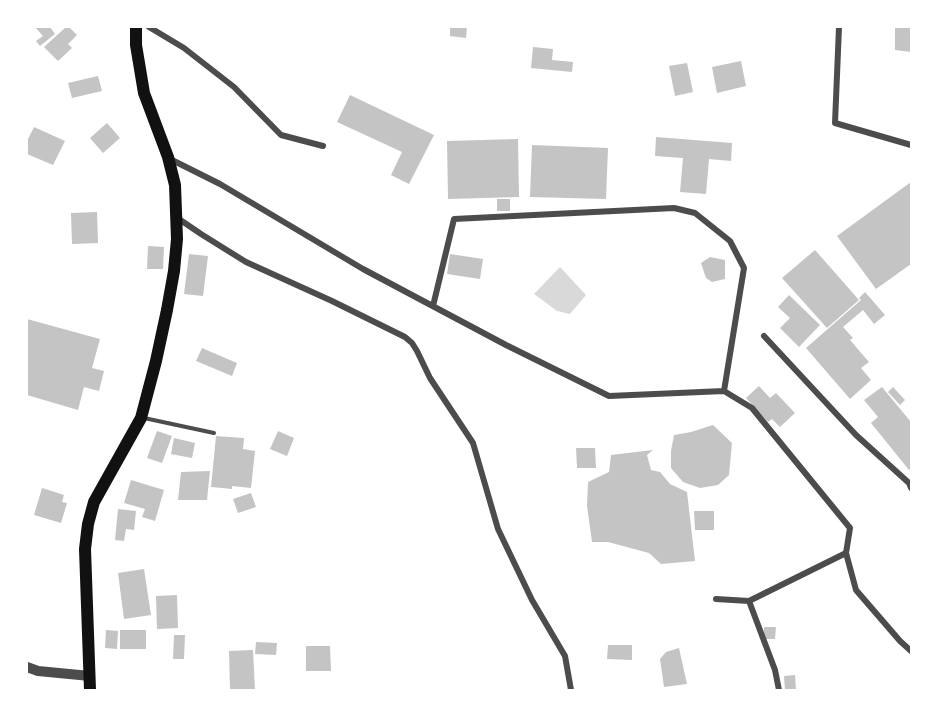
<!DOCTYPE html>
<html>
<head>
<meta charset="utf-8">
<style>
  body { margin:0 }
  #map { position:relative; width:938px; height:717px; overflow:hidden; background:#fff; font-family:Inter,sans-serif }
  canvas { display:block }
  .frame { position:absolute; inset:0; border:28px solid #fff; pointer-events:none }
</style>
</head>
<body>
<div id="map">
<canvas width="938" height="717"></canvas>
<div class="frame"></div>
</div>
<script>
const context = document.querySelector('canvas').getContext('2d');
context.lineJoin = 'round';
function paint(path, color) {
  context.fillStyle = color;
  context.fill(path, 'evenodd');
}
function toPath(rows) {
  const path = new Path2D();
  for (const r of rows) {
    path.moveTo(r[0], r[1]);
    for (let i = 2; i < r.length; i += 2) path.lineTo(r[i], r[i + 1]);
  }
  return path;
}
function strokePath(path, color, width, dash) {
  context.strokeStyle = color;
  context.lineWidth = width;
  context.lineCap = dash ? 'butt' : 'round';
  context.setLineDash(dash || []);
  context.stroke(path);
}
paint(toPath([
  [560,267,586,295,570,314,557,311,534,294]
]), '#d9d9d9');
paint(toPath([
  [35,27,50,27,55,34,40,46,36,41,43,36],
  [66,27,69,27,77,35,68,44,72,48,58,61,44,47],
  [450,27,467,27,466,38,450,36],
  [895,27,911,27,911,52,895,50],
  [533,47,553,49,552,60,573,62,572,72,531,68],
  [741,61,746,86,717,93,712,67],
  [687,63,693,92,675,96,669,66],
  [98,76,102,91,72,98,68,83],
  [350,95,434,135,409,184,391,175,402,152,337,122],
  [107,123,120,138,103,153,90,138],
  [34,127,65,141,53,165,27,154,27,141],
  [656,137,732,143,731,161,709,159,706,194,680,192,683,158,655,156],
  [518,139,519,197,448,199,447,141],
  [532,145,608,148,606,199,530,197],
  [911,182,911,264,876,289,837,236],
  [497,199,510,199,510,211,497,211],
  [97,212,98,243,72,244,71,213],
  [148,246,164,247,163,269,147,269],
  [815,250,859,300,827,328,782,278],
  [189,254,208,256,203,296,184,294],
  [450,254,483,259,480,279,447,274],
  [710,257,725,260,725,279,712,282,706,278,701,263],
  [865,292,885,315,874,324,863,310,843,327,853,338,850,340,869,362,861,368,871,380,850,399,806,348,861,300,859,298],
  [789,295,820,325,799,347,780,328,790,318,778,307],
  [27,319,100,339,92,368,104,371,99,391,84,387,78,410,27,395],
  [202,348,237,363,232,376,196,361],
  [759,386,770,398,776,393,795,413,780,427,772,419,768,422,746,398],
  [882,387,911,422,911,468,909,470,871,423,878,417,864,400],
  [893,387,905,400,900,405,888,392],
  [713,425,732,443,729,475,718,485,700,488,683,482,671,468,671,451,674,435,691,432],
  [157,431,172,436,162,463,147,458],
  [278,431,294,438,287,456,270,449],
  [216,436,244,438,243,449,255,451,251,488,232,486,232,489,211,487],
  [174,438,195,443,192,458,171,454],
  [576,448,595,448,596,468,577,468],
  [653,450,647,455,651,470,660,472,670,484,687,492,695,561,661,564,649,553,608,542,592,542,587,506,588,482,609,472,611,455],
  [210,471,207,500,178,500,181,472],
  [131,480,164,490,155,521,142,517,145,509,124,503],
  [42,488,64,495,62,502,67,503,61,523,34,515],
  [251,493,256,507,238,513,233,499],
  [118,509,136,511,134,530,126,529,124,541,115,540],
  [694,511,714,511,714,530,695,530],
  [144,569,151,615,124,619,118,573],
  [177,595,178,628,157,629,156,596],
  [764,627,776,627,775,639,764,639],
  [106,630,118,631,117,649,105,648],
  [120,630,146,630,146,649,120,649],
  [174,635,185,635,184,659,173,659],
  [256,642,277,643,276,655,255,654],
  [608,645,632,645,632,660,607,659],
  [306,646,330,646,331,671,306,671],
  [679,648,687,684,664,687,660,659,666,652],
  [253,650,255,690,230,690,229,651],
  [795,675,796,690,785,690,784,676]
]), '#c4c4c4');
strokePath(toPath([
  [144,418,214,433]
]), '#4c4c4c', 4);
strokePath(toPath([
  [149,27,184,48,234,87,281,135,323,146],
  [839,27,835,123,911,145],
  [168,158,220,184,363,269,506,345,609,396,724,391,752,408,850,528,846,553,749,601,716,599],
  [176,217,201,234,246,262,332,301,405,337,412,343,417,351,430,378,473,443,498,529,532,600,565,656,571,690],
  [433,306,454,219,674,208,695,213,730,241,744,268,724,391],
  [764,336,856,435,909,483,911,488],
  [846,553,856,590,900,641,911,651],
  [749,601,775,670,779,690]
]), '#4c4c4c', 6);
strokePath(toPath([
  [27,667,38,671,90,676]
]), '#4c4c4c', 10);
strokePath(toPath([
  [90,690,85,549,88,524,94,502,141,418,156,361,167,310,174,271,177,239,175,185,168,157,144,93,136,45,136,27]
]), '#111', 12);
</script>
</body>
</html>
